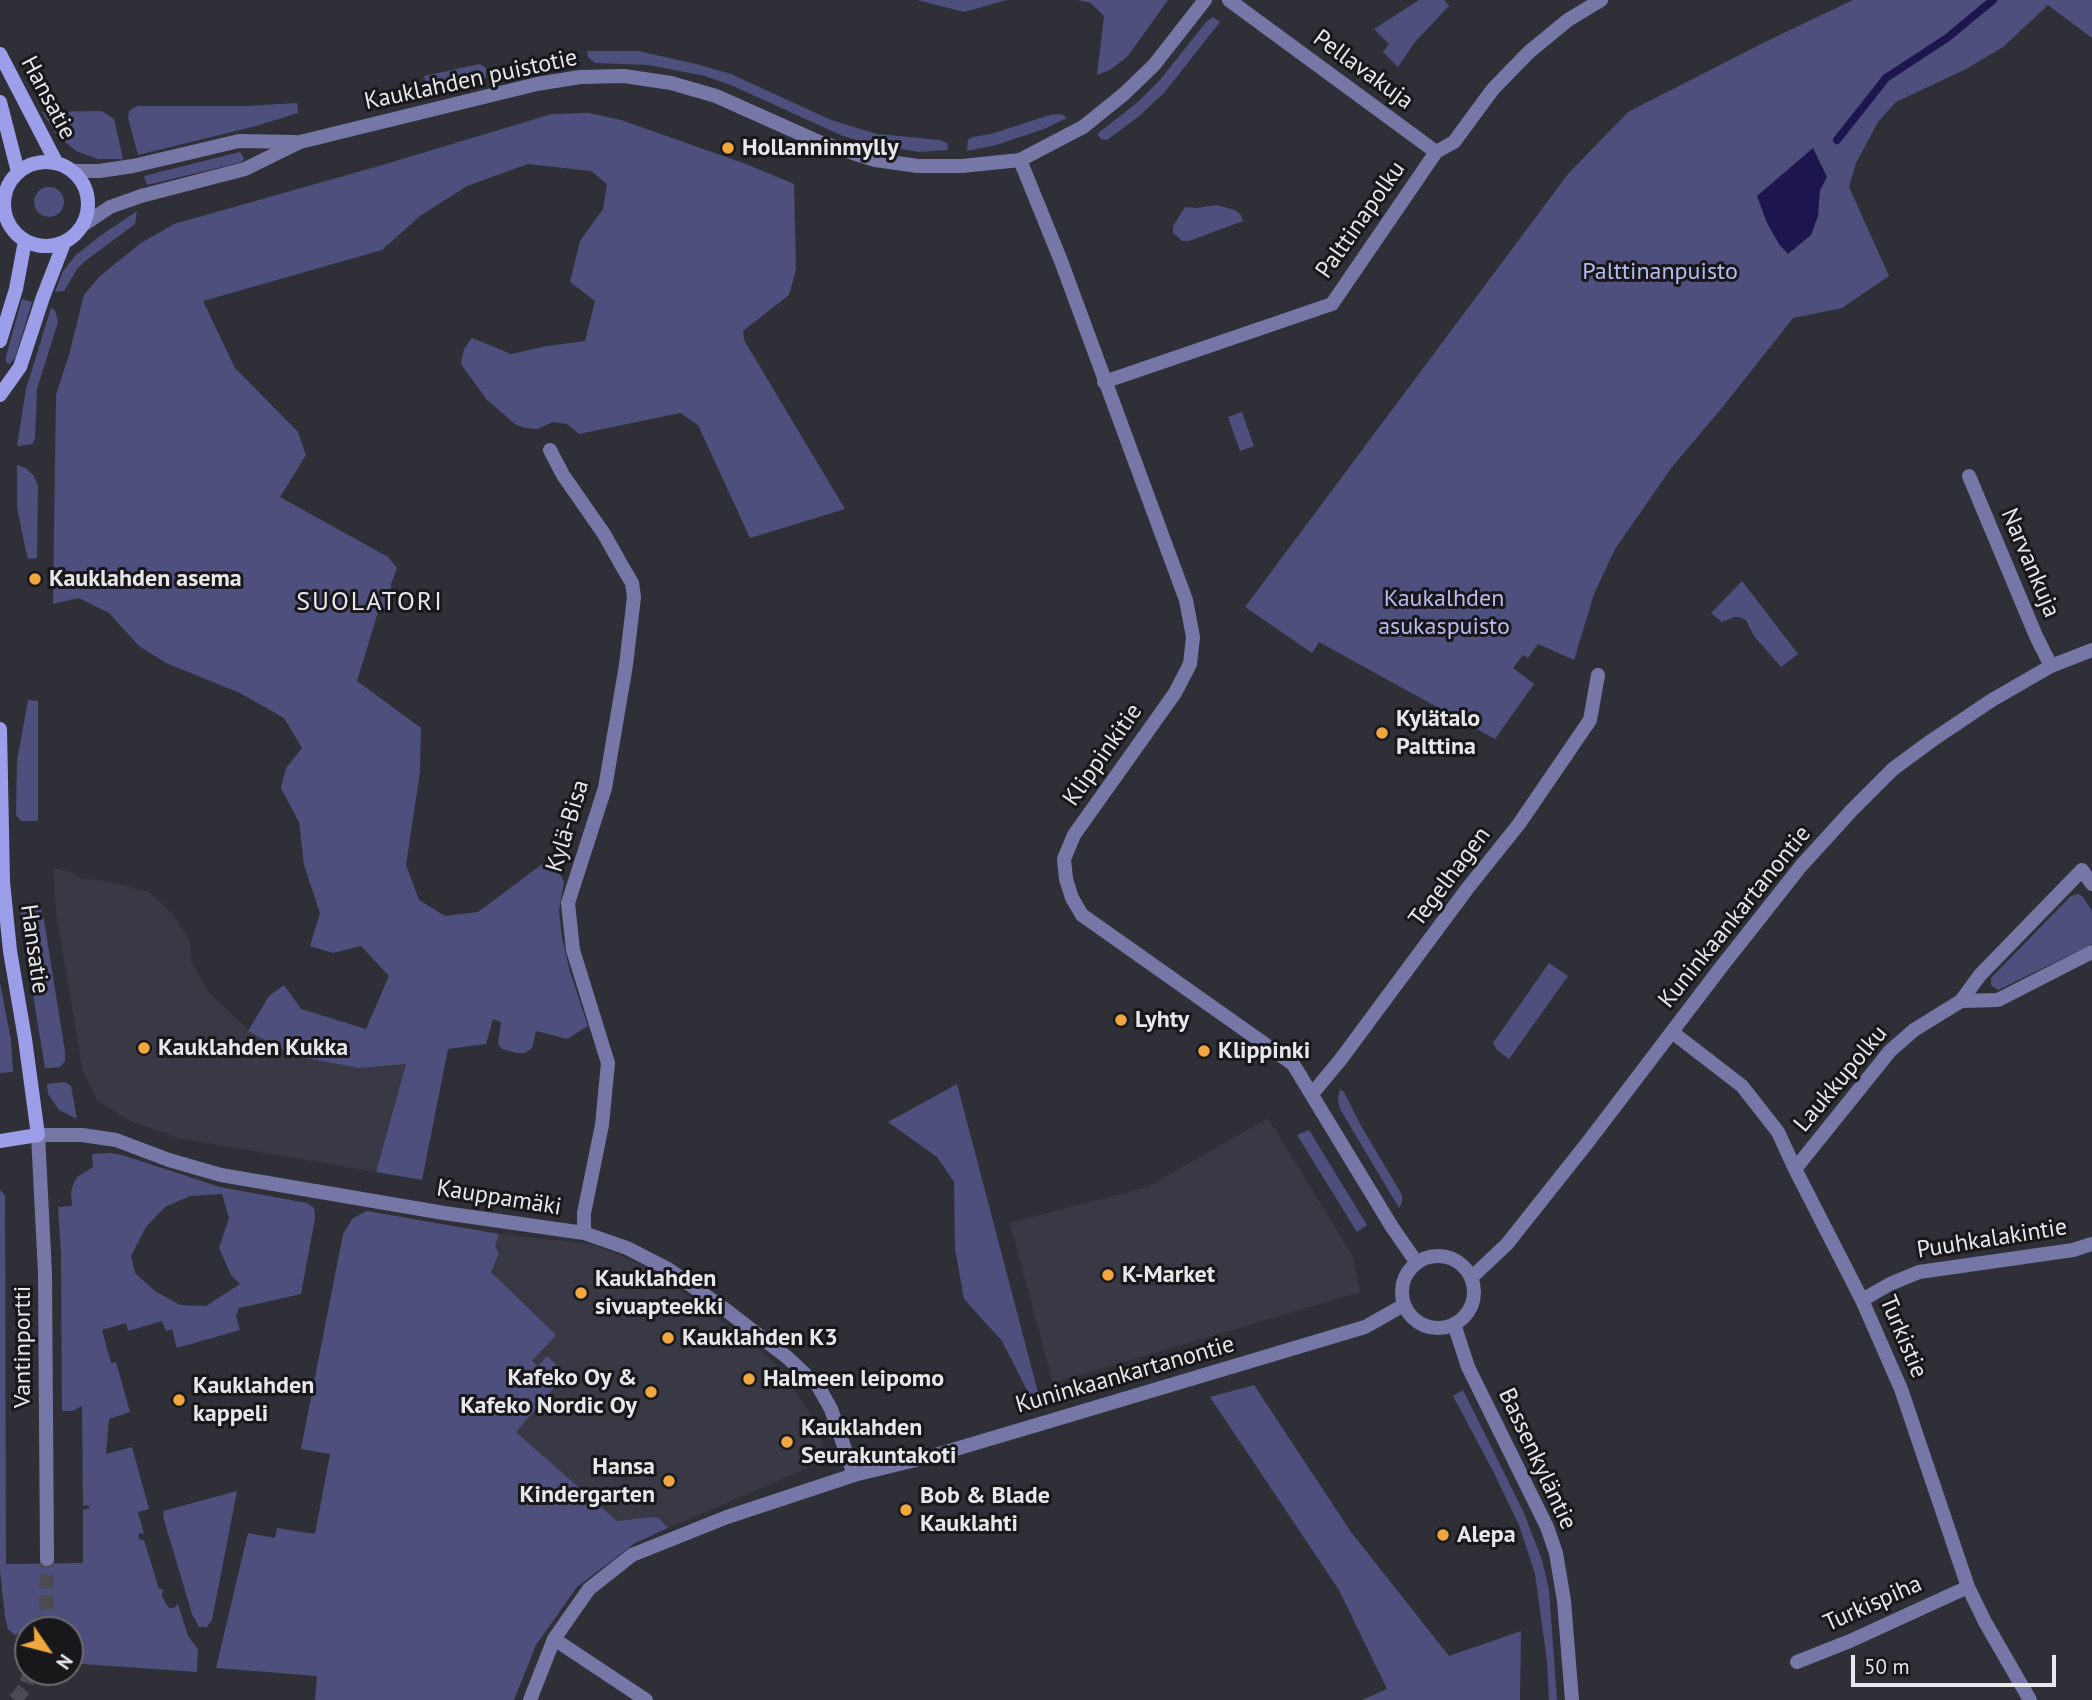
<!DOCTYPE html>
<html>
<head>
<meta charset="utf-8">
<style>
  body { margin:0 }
  #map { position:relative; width:2092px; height:1700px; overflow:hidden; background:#2f3037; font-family:"PT Sans",sans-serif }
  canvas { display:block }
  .north { position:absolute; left:14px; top:1616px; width:70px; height:70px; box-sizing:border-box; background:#18181b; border:2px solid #6b6b6f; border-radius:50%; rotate:125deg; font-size:19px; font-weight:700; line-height:28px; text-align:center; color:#e7e8ec }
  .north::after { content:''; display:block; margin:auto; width:24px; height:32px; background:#efa73e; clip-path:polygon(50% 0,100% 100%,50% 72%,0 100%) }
  .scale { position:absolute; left:1851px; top:1655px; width:205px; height:32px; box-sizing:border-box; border:4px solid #e7e8ec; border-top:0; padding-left:9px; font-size:21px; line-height:24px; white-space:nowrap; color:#e7e8ec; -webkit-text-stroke:5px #18181b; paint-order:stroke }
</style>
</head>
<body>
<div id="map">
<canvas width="2092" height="1700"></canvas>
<div class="north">N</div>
<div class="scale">50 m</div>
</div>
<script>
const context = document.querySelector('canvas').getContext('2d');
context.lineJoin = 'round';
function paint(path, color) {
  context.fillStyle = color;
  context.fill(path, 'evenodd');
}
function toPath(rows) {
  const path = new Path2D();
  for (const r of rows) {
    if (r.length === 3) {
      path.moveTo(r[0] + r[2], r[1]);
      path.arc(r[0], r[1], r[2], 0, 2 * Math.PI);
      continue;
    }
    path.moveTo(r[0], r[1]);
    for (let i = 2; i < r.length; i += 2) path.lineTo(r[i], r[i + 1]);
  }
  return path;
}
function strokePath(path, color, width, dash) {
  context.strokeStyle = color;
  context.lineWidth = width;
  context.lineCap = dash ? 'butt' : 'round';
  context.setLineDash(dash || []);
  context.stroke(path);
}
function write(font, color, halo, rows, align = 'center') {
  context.font = font + ' "PT Sans",sans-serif';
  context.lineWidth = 6;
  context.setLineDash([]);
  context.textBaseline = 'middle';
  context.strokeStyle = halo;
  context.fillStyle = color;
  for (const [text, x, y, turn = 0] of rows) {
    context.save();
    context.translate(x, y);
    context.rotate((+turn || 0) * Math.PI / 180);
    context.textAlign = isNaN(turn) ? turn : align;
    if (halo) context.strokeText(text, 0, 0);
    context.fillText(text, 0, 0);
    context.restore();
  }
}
paint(toPath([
  [53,868,71,872,81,879,101,880,149,892,169,911,180,925,190,943,191,961,208,991,249,1031,295,1056,359,1068,406,1064,376,1172,178,1138,130,1121,97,1100,83,1071,56,913],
  [1268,1118,1353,1257,1360,1292,1053,1383,1010,1223,1148,1187],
  [499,1234,590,1244,627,1258,662,1277,757,1347,783,1372,812,1417,828,1459,668,1528,659,1518,651,1517,617,1521,516,1432,566,1374,547,1357,538,1366,458,1320,497,1277,491,1271,499,1253,495,1246]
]), '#393946');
paint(toPath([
  [917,0,1007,0,964,12],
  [1077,0,1168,0,1128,56,1110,70,1097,75,1104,16,1091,3],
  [1419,0,1444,0,1449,6,1415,42,1398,67,1383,52,1389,44,1374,29],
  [1853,0,2092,0,2092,38,2048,5,2003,47,1966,69,1896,102,1878,122,1856,163,1849,187,1889,276,1842,308,1793,318,1721,409,1672,467,1615,549,1594,594,1574,660,1538,644,1528,658,1523,655,1513,668,1534,684,1495,739,1319,642,1312,653,1245,607,1568,174,1628,112,1765,42],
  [1213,17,1220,22,1164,93,1138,117,1107,140,1101,139,1097,134,1138,102,1160,80,1206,22],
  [587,51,638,51,696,64,731,74,831,120,877,134,940,140,947,143,948,150,919,152,870,144,843,136,733,86,705,76,649,65,595,63,588,57],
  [480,64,486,68,486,78,426,84,424,76],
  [297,103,298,113,256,126,138,155,128,118,129,111,137,106,245,106],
  [102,111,114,119,123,159,98,159,76,151,57,135,42,112],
  [589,113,621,120,746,164,794,184,796,270,789,295,743,331,744,340,845,509,750,538,698,425,680,413,579,434,567,424,553,422,537,429,525,428,515,424,487,400,461,364,464,349,472,338,511,354,547,346,585,341,595,301,570,282,580,241,603,209,607,184,591,171,528,164,467,186,420,216,382,250,203,301,235,368,298,432,306,455,280,497,388,557,397,568,391,584,391,606,378,612,357,681,421,728,420,772,406,865,419,900,445,916,478,912,553,856,564,883,559,910,562,938,570,972,588,1026,567,1039,536,1031,532,1048,525,1053,517,1053,502,1049,498,1044,501,1022,493,1019,486,1044,448,1049,422,1180,376,1172,406,1064,359,1068,295,1056,248,1031,269,996,284,985,301,1009,366,1029,389,976,361,946,333,953,310,946,320,913,304,865,299,822,281,788,286,768,302,748,284,718,240,693,166,663,139,646,109,613,79,598,53,604,56,395,69,355,84,295,100,276,141,243,174,224,379,166,552,114],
  [1061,114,1067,118,1044,129,996,145,967,151,968,140,972,137,991,134,1050,115],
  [240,152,244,158,242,162,147,185,144,176],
  [49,202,15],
  [1216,205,1235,210,1241,215,1243,221,1189,241,1182,241,1173,233,1173,226,1185,207,1197,208],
  [137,211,135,224,84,262,77,269,64,291,55,292,63,271,76,255,100,236],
  [22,299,32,302,15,358,10,364,6,362,6,356],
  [51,308,55,310,58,322,37,389,35,439,32,444,17,446,26,389],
  [1242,412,1254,446,1240,451,1228,417],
  [17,465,26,468,34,476,38,486,37,558,28,559,24,542,17,507],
  [1742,581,1798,654,1781,667,1754,636,1746,620,1740,617,1734,617,1722,622,1711,613],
  [28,700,38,701,38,821,21,821,16,815,17,761],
  [2078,894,2083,897,2092,911,2092,944,1998,990,1991,985,1991,978,2071,896],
  [30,903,36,904,41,908,44,920,65,1052,65,1061,60,1067,51,1068,45,1068,22,929,20,909,23,905],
  [1549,963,1568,976,1509,1059,1497,1050,1493,1043],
  [0,983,11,1040,13,1072,0,1073],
  [65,1082,71,1086,77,1119,59,1110,48,1094,47,1084],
  [957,1084,1040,1400,1033,1402,1002,1341,964,1299,955,1249,954,1182,937,1157,888,1122],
  [1340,1089,1344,1092,1360,1124,1402,1195,1402,1202,1399,1208,1340,1109,1338,1099],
  [1309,1130,1367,1225,1357,1232,1297,1135],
  [110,1153,122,1155,220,1187,307,1203,314,1208,315,1218,301,1294,239,1308,236,1316,240,1330,177,1348,172,1329,166,1331,162,1321,128,1331,126,1323,102,1330,111,1363,116,1362,130,1412,109,1419,106,1454,132,1447,149,1509,138,1512,144,1534,139,1533,138,1536,140,1540,144,1540,159,1589,163,1589,162,1596,166,1604,169,1608,174,1608,178,1604,188,1636,198,1649,197,1672,70,1663,70,1630,28,1629,15,1635,8,1629,5,1617,0,1570,0,1190,5,1195,6,1564,83,1563,83,1510,90,1508,88,1505,83,1506,82,1406,72,1411,62,1411,61,1253,58,1207,72,1206,71,1192,73,1185,77,1177,93,1167,92,1154],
  [222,1194,229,1218,219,1248,231,1275,240,1284,206,1306,180,1305,155,1291,135,1273,131,1256,146,1227,165,1207,190,1196],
  [367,1211,499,1234,495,1246,499,1253,491,1272,556,1335,532,1361,538,1366,547,1356,566,1374,516,1432,617,1521,651,1517,659,1518,668,1528,635,1543,577,1587,536,1645,514,1700,315,1700,317,1676,216,1668,248,1533,275,1538,277,1528,315,1534,330,1454,301,1449,343,1234,353,1218],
  [1254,1385,1351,1532,1449,1656,1521,1631,1520,1700,1362,1700,1387,1689,1339,1590,1210,1397],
  [1463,1390,1524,1513,1542,1560,1549,1590,1557,1700,1549,1700,1547,1661,1535,1574,1519,1525,1493,1471,1453,1396],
  [237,1491,212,1620,207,1627,199,1627,192,1614,164,1520,163,1511]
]), '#4e4f7d');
paint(toPath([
  [1813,148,1827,177,1820,190,1818,216,1811,235,1788,254,1779,244,1767,223,1757,196]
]), '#1d154e');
strokePath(toPath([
  [1837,140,1886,78,1947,38,1993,0]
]), '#1d154e', 8);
strokePath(toPath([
  [42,1630,46,1614,47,1559],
  [15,1700,25,1688,30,1672]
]), '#4b4c52', 14, [14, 7]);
strokePath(toPath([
  [1229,0,1436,152],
  [1020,160,1061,261,1186,600,1193,637,1190,664,1175,693,1074,835,1064,859,1066,879,1072,898,1082,915,1293,1064,1392,1227,1417,1263],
  [1104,382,1332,304,1436,152,1454,142,1493,89,1529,52,1568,20,1601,0],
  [550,450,563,475,604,534,622,566,632,583,634,597,626,665,605,788,568,903,573,950,608,1063,602,1125,584,1213,584,1233],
  [1969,476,2036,636,2051,666],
  [1961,1001,1980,975,2082,870,2092,884],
  [1672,1032,1742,1086,1778,1132,1795,1169,1862,1300,1901,1389,1968,1587,1985,1622,2030,1700],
  [1312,1094,1341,1059,1467,889,1519,824,1590,720,1598,675],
  [38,1135,82,1135,116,1140,169,1160,221,1175,444,1213,584,1233,627,1248,668,1269,726,1310,788,1358,818,1386,831,1409,854,1475],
  [1795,1169,1890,1051,1914,1030,1961,1001,1998,1000,2092,952],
  [1862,1300,1890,1284,1919,1272,2073,1250,2092,1244],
  [554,1639,646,1700],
  [1797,1662,1850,1641,1968,1587],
  [530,1700,554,1639,589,1589,632,1555,727,1517,854,1475,932,1456,1040,1424,1365,1327,1404,1305]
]), '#7677a6', 14);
strokePath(toPath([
  [74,171,99,171,133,166,239,141,295,142],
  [83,225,110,207,141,196,245,169,300,142,537,84,580,77,624,76,671,83,716,96,819,142,875,160,918,166,962,166,1020,160,1083,127,1124,94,1154,65,1205,0],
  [38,1135,45,1273,47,1559],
  [1438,1292,36],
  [1471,1278,1507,1244,1588,1142,1722,966,1801,866,1851,811,1893,769,1931,741,1992,700,2051,666,2092,650],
  [1454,1324,1468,1367,1547,1527,1556,1553,1564,1601,1572,1700]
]), '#7677a6', 14);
strokePath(toPath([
  [0,54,56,162],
  [0,102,18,172],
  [46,204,42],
  [0,341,16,289,25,241],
  [0,395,20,367,43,297,64,243],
  [0,729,3,882,10,951,25,1039,38,1135,0,1141]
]), '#9d9ee9', 14);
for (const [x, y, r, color] of [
  [728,148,7,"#efa73e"],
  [35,579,7,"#efa73e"],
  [1382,733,7,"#efa73e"],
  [1121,1020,7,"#efa73e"],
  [144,1048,7,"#efa73e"],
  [1204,1051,7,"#efa73e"],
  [1108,1275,7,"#efa73e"],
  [581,1293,7,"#efa73e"],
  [668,1338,7,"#efa73e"],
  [749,1379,7,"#efa73e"],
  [651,1392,7,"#efa73e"],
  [179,1400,7,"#efa73e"],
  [787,1442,7,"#efa73e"],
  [669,1481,7,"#efa73e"],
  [906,1510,7,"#efa73e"],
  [1443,1535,7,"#efa73e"]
]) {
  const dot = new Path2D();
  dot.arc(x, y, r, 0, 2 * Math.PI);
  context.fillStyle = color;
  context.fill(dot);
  strokePath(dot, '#18181b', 2.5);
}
write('24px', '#e7e8ec', '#18181b', [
  ["Pellavakuja",1363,70,36],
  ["Kauklahden puistotie",471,80,-12],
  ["Hansatie",48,98,62],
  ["Palttinapolku",1361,220,-55],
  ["Narvankuja",2030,563,67],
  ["Klippinkitie",1103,755,-55],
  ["Kylä-Bisa",568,826,-73],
  ["Tegelhagen",1450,877,-53],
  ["Kuninkaankartanontie",1735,917,-51],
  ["Hansatie",34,949,82],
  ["Laukkupolku",1841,1079,-50],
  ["Kauppamäki",499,1198,9],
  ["Puuhkalakintie",1992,1239,-9],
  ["Turkistie",1903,1337,67],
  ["Vantinportti",23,1347,-90],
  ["Kuninkaankartanontie",1125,1375,-16],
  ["Bassenkyläntie",1537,1459,65],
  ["Turkispiha",1873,1604,-24]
]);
write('bold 24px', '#e7e8ec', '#18181b', [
  ["Hollanninmylly",742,148],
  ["Kauklahden asema",49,579],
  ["Kylätalo",1396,719],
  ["Palttina",1396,747],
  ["Lyhty",1135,1020],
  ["Kauklahden Kukka",158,1048],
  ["Klippinki",1218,1051],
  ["K-Market",1122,1275],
  ["Kauklahden",595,1279],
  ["sivuapteekki",595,1307],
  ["Kauklahden K3",682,1338],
  ["Kafeko Oy &",637,1378,"right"],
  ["Kafeko Nordic Oy",637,1406,"right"],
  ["Halmeen leipomo",763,1379],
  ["Kauklahden",193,1386],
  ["kappeli",193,1414],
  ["Kauklahden",801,1428],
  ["Seurakuntakoti",801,1456],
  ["Hansa",655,1467,"right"],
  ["Kindergarten",655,1495,"right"],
  ["Bob & Blade",920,1496],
  ["Kauklahti",920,1524],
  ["Alepa",1457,1535]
], 'left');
write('24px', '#b8baf1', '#18181b', [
  ["Palttinanpuisto",1660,272],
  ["Kaukalhden",1444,599],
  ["asukaspuisto",1444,627]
]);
context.letterSpacing = '2px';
write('26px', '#e7e8ec', '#18181b', [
  ["SUOLATORI",370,603]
]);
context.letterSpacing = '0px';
</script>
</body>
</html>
